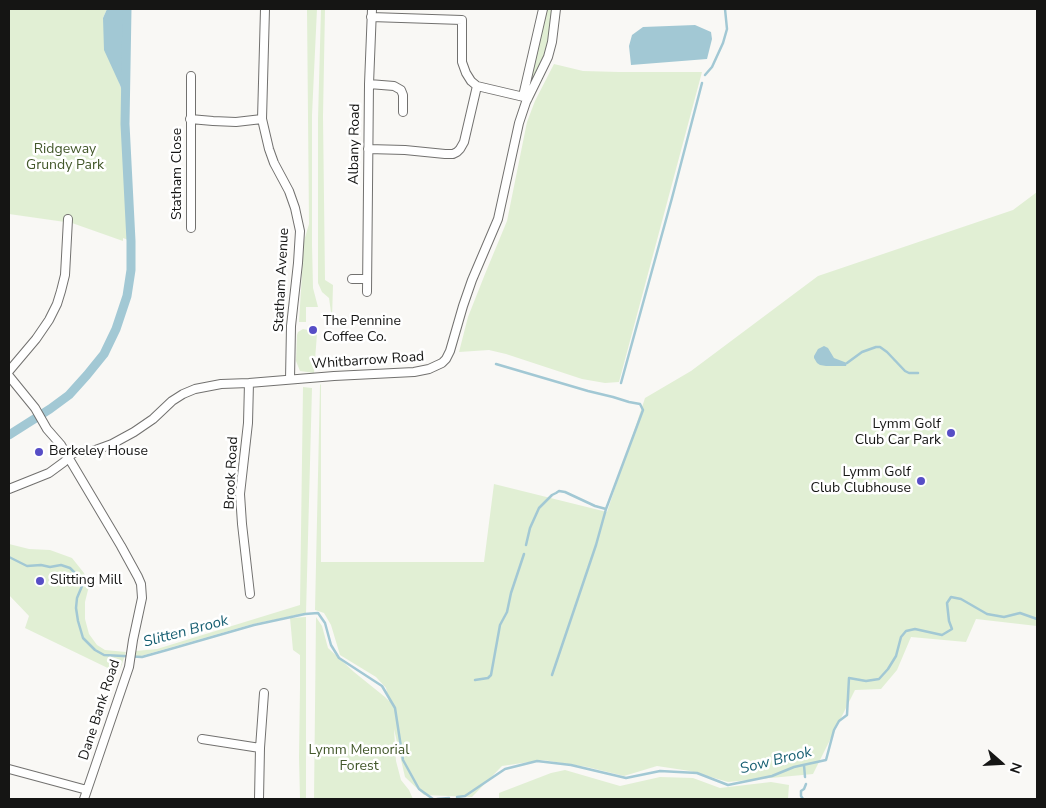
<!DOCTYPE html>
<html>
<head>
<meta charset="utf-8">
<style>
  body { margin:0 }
  #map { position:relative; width:1046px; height:808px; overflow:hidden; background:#f9f8f5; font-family:"Nunito Sans",sans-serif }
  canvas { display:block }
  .frame { position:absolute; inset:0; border:10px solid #151514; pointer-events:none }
  .north { position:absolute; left:976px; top:738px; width:50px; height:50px; -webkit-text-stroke:4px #fff; paint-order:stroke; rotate:109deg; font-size:14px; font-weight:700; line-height:20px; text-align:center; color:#151514 }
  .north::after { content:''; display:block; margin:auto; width:18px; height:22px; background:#151514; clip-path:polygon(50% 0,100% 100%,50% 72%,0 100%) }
</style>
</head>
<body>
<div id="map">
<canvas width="1046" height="808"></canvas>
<div class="frame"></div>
<div class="north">N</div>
</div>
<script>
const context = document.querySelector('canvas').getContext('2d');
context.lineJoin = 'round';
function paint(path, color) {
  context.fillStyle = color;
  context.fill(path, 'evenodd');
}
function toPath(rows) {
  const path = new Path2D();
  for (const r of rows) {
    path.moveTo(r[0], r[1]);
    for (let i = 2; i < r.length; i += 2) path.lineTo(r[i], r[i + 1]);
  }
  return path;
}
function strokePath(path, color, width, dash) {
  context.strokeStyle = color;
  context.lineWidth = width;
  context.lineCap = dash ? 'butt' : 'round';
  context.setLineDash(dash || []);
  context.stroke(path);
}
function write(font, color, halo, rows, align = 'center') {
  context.font = font + ' "Nunito Sans",sans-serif';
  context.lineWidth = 5;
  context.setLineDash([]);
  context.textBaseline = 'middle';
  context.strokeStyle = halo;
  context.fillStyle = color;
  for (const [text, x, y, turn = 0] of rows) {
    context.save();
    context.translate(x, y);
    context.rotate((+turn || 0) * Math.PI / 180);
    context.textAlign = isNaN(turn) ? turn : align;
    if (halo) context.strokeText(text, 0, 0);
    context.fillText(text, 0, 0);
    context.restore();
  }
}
paint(toPath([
  [9,9,107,9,103,18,120,85,126,102,125,128,131,241,123,238,123,241,72,223,9,214],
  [307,9,317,9,312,115,312,245,313,288,318,307,306,307,306,322,299,322,304,241,309,224],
  [321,9,325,9,323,116,325,280,333,285,332,319,329,298,322,292,318,283,318,119],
  [543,9,556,9,540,75,523,96],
  [554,64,583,71,619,72,702,72,619,382,605,383,582,379,506,354,489,350,459,352,468,317,485,274,507,221,527,122,535,101],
  [1037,192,1037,626,976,619,966,642,911,637,897,670,881,689,855,690,813,774,728,782,690,771,657,766,624,776,587,767,543,760,502,766,472,797,424,795,405,777,394,729,396,761,401,780,409,790,413,799,314,799,316,617,322,626,328,648,354,672,385,697,389,701,386,688,376,677,340,655,331,625,324,613,315,610,320,385,321,384,321,562,484,562,494,484,607,512,645,398,691,371,818,276,1013,210],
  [303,329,308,330,317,334,314,373,300,371,296,361,297,335,298,332],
  [303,387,312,388,306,613,253,624,141,656,136,656,136,651,157,649,300,605],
  [9,544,29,549,50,550,72,558,84,573,89,586,85,602,85,619,89,634,97,645,105,650,126,652,121,667,116,672,25,628,29,616,9,595],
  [306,617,306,799,300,799,299,757,300,687,300,655,293,650,290,618],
  [565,770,620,786,660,777,693,778,720,788,771,782,789,785,788,799,499,799,499,793,551,773]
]), '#e1efd4');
paint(toPath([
  [107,9,127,9,125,28,126,102,120,85,104,50,103,18],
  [695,25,711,32,712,39,707,59,631,65,629,46,632,35,643,27],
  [824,346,828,348,834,358,847,363,846,366,826,366,820,365,817,363,814,358,814,356,818,349]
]), '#a2c8d4');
strokePath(toPath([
  [705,75,712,67,723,43,727,29,725,9],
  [847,363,862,352,876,347,880,347,887,352,905,371,909,373,918,373],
  [496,364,588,391,613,397,629,402,640,404,643,410,606,509,596,545,552,675],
  [621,383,672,198,702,83],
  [526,545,530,528,539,508,552,495,556,493,559,491,565,492,595,506,606,509],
  [9,557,27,566,41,565,50,567,61,565,70,568,79,577,82,586,77,598,76,608,78,621,83,638,95,650,104,655,142,657,167,650,254,625,305,614,318,613,325,623,331,645,339,658,382,686,395,708,403,760,419,789,433,799],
  [475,680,488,678,491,675,500,625,507,612,511,593,524,554],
  [804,765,805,777],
  [457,797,465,796,505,769,537,761,571,765,626,778,660,771,697,773,728,785,772,776,794,767,826,760,834,730,839,721,847,715,849,678,866,681,879,679,888,669,896,656,901,637,906,631,915,629,942,635,952,629,949,621,947,603,951,597,961,599,987,614,1004,617,1020,613,1037,619],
  [437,799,449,798],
  [803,799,801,796,801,791,804,789,806,784]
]), '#a2c8d4', 2.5);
strokePath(toPath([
  [9,435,50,409,69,395,87,375,104,354,116,329,127,296,131,270,131,241,125,124,127,9]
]), '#a2c8d4', 9);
const minor = toPath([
  [265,9,262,119,269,149,274,163,289,191,295,208,300,231,298,263,291,326,290,379],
  [371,17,462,20,462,62,466,73,471,81,477,86,528,98],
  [191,76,191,228],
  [369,84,394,86,401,90,403,95,403,112],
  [523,96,543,9],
  [190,119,213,121,236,122,262,119],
  [368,149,405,150,445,154,453,154,457,152,460,149,464,142,477,86],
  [352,279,367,279],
  [367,292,369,84,372,9],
  [9,371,36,339,49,320,57,304,61,291,65,275,68,219],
  [9,376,35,408,47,429,61,445,121,546,138,577,141,584,142,598,133,640,129,667,84,799],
  [249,383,248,423,240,494,242,524,250,594],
  [9,489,49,473,64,462,72,454,78,451,90,452,112,444,134,432,153,419,172,401,183,394,195,389,221,384,249,383,334,376,414,372,429,369,442,363,446,359,450,351,463,306,472,280,498,219,519,123,526,102,548,57,552,42,556,9],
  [202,739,260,748],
  [9,769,87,790],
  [259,799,260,748,264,693]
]);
strokePath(minor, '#72716f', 10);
strokePath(minor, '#fff', 8);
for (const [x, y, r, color] of [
  [313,330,5,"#574ec6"],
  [951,433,5,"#574ec6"],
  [39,452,5,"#574ec6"],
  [921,481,5,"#574ec6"],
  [40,581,5,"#574ec6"]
]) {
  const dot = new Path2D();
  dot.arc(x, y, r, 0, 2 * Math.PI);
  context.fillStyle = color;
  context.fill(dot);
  strokePath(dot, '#fff', 2);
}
write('14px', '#151514', '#fff', [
  ["Albany Road",355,144,-89],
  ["Statham Close",178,174,-90],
  ["Statham Avenue",282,280,-87],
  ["Whitbarrow Road",368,361,-4],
  ["Brook Road",232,473,-87],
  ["Dane Bank Road",100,710,-72]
]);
write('14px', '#43582b', '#fff', [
  ["Ridgeway",65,150],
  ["Grundy Park",65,166],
  ["Lymm Memorial",359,751],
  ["Forest",359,767]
]);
write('14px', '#151514', '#fff', [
  ["The Pennine",323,322],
  ["Coffee Co.",323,338],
  ["Lymm Golf",941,425,"right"],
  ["Club Car Park",941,441,"right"],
  ["Berkeley House",49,452],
  ["Lymm Golf",911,473,"right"],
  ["Club Clubhouse",911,489,"right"],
  ["Slitting Mill",50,581]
], 'left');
write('italic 15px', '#175f72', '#fff', [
  ["Slitten Brook",186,632,-15],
  ["Sow Brook",776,761,-14]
]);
</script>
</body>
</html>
